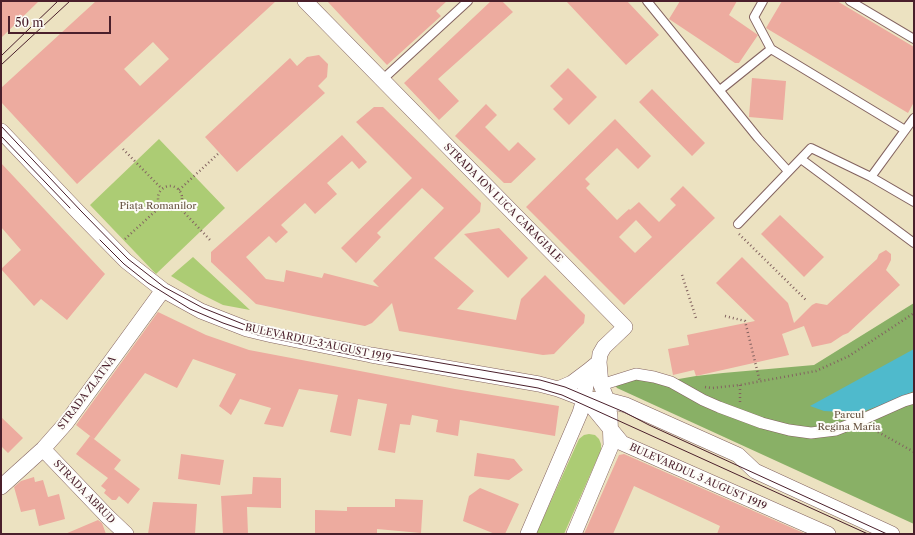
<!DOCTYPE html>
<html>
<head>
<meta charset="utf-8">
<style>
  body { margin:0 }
  #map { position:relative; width:915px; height:535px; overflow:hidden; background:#ece2c1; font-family:"Libre Caslon Text",serif }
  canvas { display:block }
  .frame { position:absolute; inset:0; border:2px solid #4a1f2b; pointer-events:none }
  .scale { position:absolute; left:8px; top:16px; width:103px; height:18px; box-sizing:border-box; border:2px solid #4a1f2b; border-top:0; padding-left:5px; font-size:12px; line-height:14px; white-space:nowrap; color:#4a1f2b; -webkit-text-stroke:3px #fdfcf7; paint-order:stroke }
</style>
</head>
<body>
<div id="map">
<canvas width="915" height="535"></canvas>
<div class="frame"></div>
<div class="scale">50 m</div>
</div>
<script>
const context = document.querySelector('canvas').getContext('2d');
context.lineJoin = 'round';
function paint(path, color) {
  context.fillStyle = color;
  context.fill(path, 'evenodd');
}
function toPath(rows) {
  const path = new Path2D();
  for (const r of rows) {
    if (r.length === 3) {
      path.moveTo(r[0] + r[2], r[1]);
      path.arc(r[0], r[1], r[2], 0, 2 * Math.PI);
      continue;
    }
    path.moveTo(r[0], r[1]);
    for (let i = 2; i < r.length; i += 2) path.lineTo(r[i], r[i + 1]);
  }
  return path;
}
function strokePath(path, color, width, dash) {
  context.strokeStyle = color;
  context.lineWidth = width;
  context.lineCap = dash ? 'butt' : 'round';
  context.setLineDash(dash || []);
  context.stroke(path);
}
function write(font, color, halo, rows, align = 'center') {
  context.font = font + ' "Libre Caslon Text",serif';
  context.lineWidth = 4;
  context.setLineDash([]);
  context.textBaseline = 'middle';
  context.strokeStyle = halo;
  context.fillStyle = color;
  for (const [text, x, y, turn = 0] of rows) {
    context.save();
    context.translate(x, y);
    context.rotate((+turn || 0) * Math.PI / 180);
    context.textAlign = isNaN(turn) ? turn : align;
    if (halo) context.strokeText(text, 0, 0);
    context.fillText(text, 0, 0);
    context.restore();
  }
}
paint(toPath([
  [159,139,225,208,156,274,90,205],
  [193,257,250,310,223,305,199,293,171,276],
  [589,434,595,435,599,439,601,444,601,450,564,534,536,534,579,439,584,435]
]), '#accc74');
paint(toPath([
  [914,303,914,524,617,388,612,381,635,370,673,380,696,376,723,373,814,365]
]), '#89b066');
paint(toPath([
  [914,349,914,391,892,401,859,413,824,411,810,406]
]), '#4fbacc');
paint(toPath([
  [1,1,39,1,1,38],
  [96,1,276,1,77,184,1,102,1,88],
  [153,42,169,59,140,86,124,69],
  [327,1,447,1,436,11,441,16,387,65],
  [491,1,502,1,513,12,438,79,459,101,439,120,404,83],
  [566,1,627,1,659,35,626,65],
  [680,1,737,1,729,15,758,35,739,63,735,63,669,19],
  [782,1,837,1,914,47,914,102,908,113,766,28],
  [319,55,328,64,327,77,318,86,325,93,237,172,205,137,290,58,297,66,307,57],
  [568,68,597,97,569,125,553,109,563,99,550,86],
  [752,78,786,81,783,120,749,117],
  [652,89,705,143,692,156,639,102],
  [486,104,497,115,485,127,509,151,518,142,536,159,511,183,504,183,455,136],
  [374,107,383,107,481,203,480,212,434,258,474,291,457,309,516,320,521,299,545,275,585,315,584,323,554,354,543,355,399,331,392,303,372,323,365,326,313,316,256,304,211,262,211,252,342,135,367,162,359,169,352,161,327,183,337,194,315,214,305,203,281,225,288,232,276,243,269,236,246,257,266,279,284,282,286,270,322,278,324,273,379,287,373,281,444,208,422,188,377,233,381,237,356,263,341,248,412,178,356,122],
  [615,119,651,156,638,169,617,148,585,179,590,184,586,188,617,220,629,209,630,210,639,202,659,222,676,205,670,199,683,186,715,218,624,305,526,207],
  [636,220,652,237,635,253,619,237],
  [1,163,105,274,67,320,41,299,34,306,1,269,21,250,1,227],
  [780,215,824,257,804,277,761,234],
  [499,228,528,258,508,278,464,234],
  [886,250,891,254,891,260,886,270,900,285,848,333,843,335,831,343,812,347,804,326,782,334,789,355,696,376,694,370,673,375,668,349,689,345,687,335,755,321,716,283,742,257,788,303,794,323,812,305,816,303,827,305,877,259,879,254],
  [158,312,206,335,249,350,455,389,559,406,555,436,460,420,458,436,436,432,438,420,412,415,410,425,400,424,395,453,378,450,387,404,358,399,351,436,330,432,338,395,299,389,283,427,264,424,271,408,240,399,231,415,219,406,236,374,193,359,177,388,145,373,94,439,76,425],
  [1,417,23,438,8,453,1,446],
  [90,436,121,460,114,469,140,489,128,504,119,496,116,500,112,500,104,493,106,490,101,486,108,478,76,454],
  [477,453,514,459,523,470,509,480,474,476],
  [181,454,224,460,220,485,178,479],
  [624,454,806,534,717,534,720,526,634,486,613,534,584,534,619,455],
  [34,477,35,482,43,480,48,497,59,494,65,519,39,526,35,509,21,512,14,487,21,481],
  [253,477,281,478,281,508,247,507,248,534,223,534,221,496,252,494],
  [480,488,519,504,505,534,495,534,463,521,469,496],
  [395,499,423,500,421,533,377,529,377,534,315,534,315,510,347,511,347,507,395,507],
  [153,502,197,504,195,534,148,534],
  [98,520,102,523,106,534,65,534]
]), '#edab9f');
const service = toPath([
  [647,1,758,138,788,171],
  [763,1,754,17,771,49,905,130],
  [850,1,914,39],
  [382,80,468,1],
  [720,90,771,49],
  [801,159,914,243],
  [871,177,914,118],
  [738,224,811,148,871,177,914,202]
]);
const pedestrian = toPath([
  [601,385,636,374,654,377,671,382,703,400,719,407,762,423,789,430,811,433,836,430,859,421,904,401,914,398]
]);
const minor = toPath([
  [305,1,625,327,604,347,600,354,599,362,601,385,607,400,610,416,611,446,574,534],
  [1,131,79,213,126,261,163,290,201,311,247,329,272,335,371,355,539,384,558,389,584,399,607,400,626,405,738,455,755,471,892,534],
  [558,389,572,383,588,371],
  [584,399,594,409,622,443,828,534],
  [43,449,107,516,126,534],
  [1,487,43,449,66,423,163,290],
  [528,534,580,413,584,399,588,371,599,362]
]);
strokePath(service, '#836360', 10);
strokePath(pedestrian, '#836360', 12);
strokePath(minor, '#836360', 16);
strokePath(toPath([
  [123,149,162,189],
  [170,198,12],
  [179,190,219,153],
  [179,207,211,241],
  [739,234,807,301],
  [125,239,161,206],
  [682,275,696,318],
  [725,316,745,321,760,382],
  [740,385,740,402],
  [705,387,712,388,740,385,816,371,849,356,914,313],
  [871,428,914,452]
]), '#836360', 2.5, [1, 3]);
strokePath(service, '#fff', 8);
strokePath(pedestrian, '#fff', 11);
strokePath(minor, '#fff', 15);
strokePath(toPath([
  [1,56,58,1],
  [1,65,70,1],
  [1,126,81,211,128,259,164,287,203,308,248,326,272,332,371,351,540,380,565,387,624,412,649,425,887,534],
  [1,136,70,208],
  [100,240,124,264,148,283,190,309,223,323,258,335,370,359,538,388,562,395,868,534]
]), '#4a1f2b', 1);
write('10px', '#4a1f2b', '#fdfcf7', [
  ["STRADA ION LUCA CARAGIALE",503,203,45],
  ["BULEVARDUL 3 AUGUST 1919",318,343,12],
  ["STRADA ZLATNA",87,393,-53],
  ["BULEVARDUL 3 AUGUST 1919",698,477,24],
  ["STRADA ABRUD",84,492,46]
]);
write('10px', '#675341', '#fdfcf7', [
  ["Piața Romanilor",158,206],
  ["Parcul",849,415],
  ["Regina Maria",849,427]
]);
</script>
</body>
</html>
